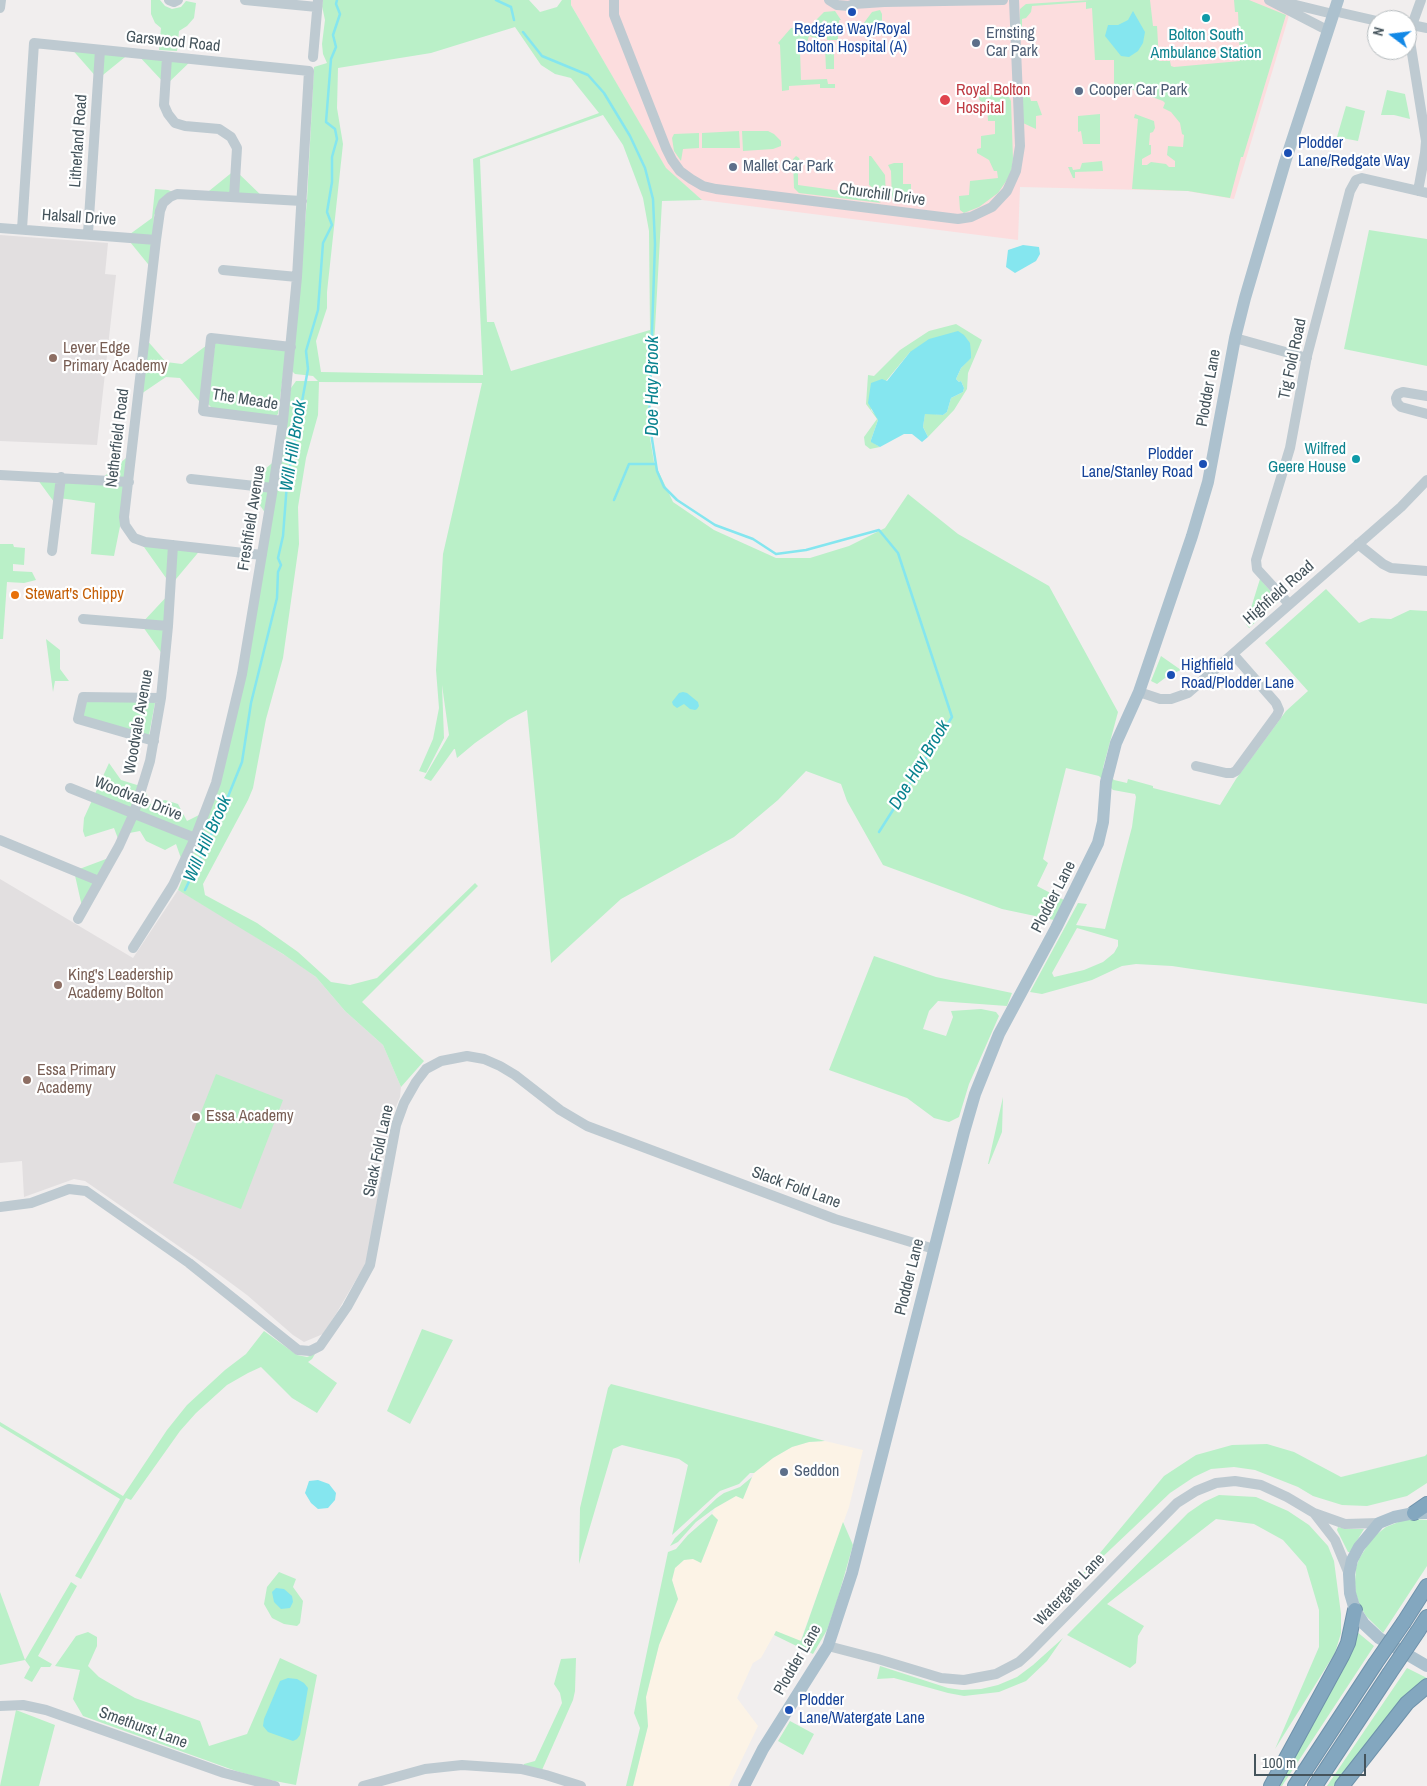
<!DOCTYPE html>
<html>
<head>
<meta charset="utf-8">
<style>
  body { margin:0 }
  #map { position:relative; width:1427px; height:1786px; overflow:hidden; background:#f1eeee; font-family:"Archivo Narrow",sans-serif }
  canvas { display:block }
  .north { position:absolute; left:1367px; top:10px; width:50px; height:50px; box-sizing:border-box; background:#fff; border:1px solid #b5bbbe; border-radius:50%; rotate:285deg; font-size:14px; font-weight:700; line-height:20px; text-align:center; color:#45545c }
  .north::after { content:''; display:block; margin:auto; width:18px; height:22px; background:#1288e6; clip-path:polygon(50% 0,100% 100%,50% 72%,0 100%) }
  .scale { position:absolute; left:1254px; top:1754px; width:112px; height:22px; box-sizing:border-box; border:2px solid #45545c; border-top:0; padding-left:6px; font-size:15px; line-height:18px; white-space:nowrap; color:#45545c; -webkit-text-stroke:4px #fff; paint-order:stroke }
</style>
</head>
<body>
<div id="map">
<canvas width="1427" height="1786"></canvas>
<div class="north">N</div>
<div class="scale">100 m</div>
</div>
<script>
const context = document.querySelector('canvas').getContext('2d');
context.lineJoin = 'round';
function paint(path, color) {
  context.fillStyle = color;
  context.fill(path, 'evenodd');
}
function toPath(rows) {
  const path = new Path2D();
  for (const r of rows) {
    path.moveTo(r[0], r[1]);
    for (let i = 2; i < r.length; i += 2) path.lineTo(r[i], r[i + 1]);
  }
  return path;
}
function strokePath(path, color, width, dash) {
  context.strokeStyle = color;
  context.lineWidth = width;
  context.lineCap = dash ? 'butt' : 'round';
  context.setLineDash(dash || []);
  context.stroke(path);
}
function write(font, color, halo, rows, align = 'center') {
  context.font = font + ' "Archivo Narrow",sans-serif';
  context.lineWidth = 4.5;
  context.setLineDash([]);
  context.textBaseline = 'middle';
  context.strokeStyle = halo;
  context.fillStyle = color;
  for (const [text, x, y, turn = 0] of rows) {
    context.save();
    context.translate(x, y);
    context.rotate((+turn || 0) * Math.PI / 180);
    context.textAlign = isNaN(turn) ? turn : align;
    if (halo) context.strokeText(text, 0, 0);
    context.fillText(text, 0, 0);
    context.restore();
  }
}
paint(toPath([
  [825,1441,863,1450,849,1507,800,1642,776,1631,761,1658,753,1663,737,1698,758,1726,729,1786,633,1786,648,1726,646,1697,659,1645,678,1599,672,1580,675,1568,683,1560,693,1558,701,1563,718,1520,712,1514,715,1508,736,1496,743,1499,754,1473,773,1458,792,1447,809,1442]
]), '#fcf3e6');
paint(toPath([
  [0,235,108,243,105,274,116,275,97,445,0,441],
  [0,879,133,958,178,890,231,921,300,965,316,977,345,1011,383,1045,401,1087,400,1097,391,1119,367,1261,336,1314,323,1334,304,1342,293,1335,247,1295,220,1275,85,1181,74,1179,24,1197,22,1161,0,1163]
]), '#e2dfe0');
paint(toPath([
  [571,0,1292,0,1288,19,1234,199,1187,191,1020,187,1018,240,702,200,666,169,571,5]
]), '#fcddde');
paint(toPath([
  [151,0,160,0,165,6,172,9,181,7,186,1,196,3,194,18,187,26,179,31,177,51,159,50,161,28,155,23,151,14],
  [323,0,529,0,540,12,557,7,562,0,571,0,571,5,666,168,702,200,662,201,655,329,647,420,654,462,673,502,714,530,776,558,810,558,849,546,885,528,908,494,958,534,1049,586,1118,712,1103,768,1114,780,1127,783,1128,779,1153,786,1153,788,1220,805,1236,779,1286,711,1308,691,1265,643,1326,589,1359,623,1371,618,1391,619,1410,610,1427,611,1427,1004,1172,966,1136,964,1122,966,1092,980,1042,994,1030,992,1078,903,1087,904,1076,925,1105,929,1132,827,1136,797,1135,794,1113,790,1099,776,1066,768,1043,859,1048,863,1037,886,1064,900,1054,920,1002,909,883,865,847,801,841,784,806,771,778,800,734,837,621,899,551,963,527,710,508,720,475,743,457,758,455,749,454,749,431,781,424,778,449,735,442,685,444,738,426,773,419,771,433,739,439,708,436,670,443,554,482,383,319,382,318,415,306,458,298,507,299,544,283,658,266,719,253,788,248,800,203,884,205,895,257,923,298,952,331,982,350,985,377,978,475,883,478,886,362,1002,424,1061,401,1087,383,1045,345,1011,316,977,283,954,178,890,204,827,225,763,291,388,296,381,318,381,313,376,295,374,292,371,307,200,314,67,327,63,323,54,322,44,325,20,322,6],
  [515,27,541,65,555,74,571,78,599,113,473,159,483,375,321,372,316,341,327,308,327,292,343,144,337,108,338,68,431,53],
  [603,115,623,145,643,198,649,231,650,330,511,371,494,322,487,322,480,159],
  [1077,928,1118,940,1118,946,1114,953,1103,962,1084,970,1054,977,1052,973],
  [1089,0,1150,0,1153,26,1157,26,1159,61,1170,61,1171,66,1174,67,1240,61,1238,12,1235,12,1234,0,1249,0,1286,15,1243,157,1241,157,1230,198,1188,191,1132,189,1138,119,1134,118,1135,114,1154,121,1155,128,1153,132,1150,133,1149,145,1151,145,1151,154,1142,159,1142,165,1147,165,1151,162,1166,164,1169,167,1175,167,1175,161,1167,155,1168,146,1183,147,1184,135,1182,134,1180,123,1171,112,1163,108,1165,103,1163,101,1122,86,1114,86,1114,60,1095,60,1092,8,1086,9,1086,2,1032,6,1031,12,1026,18,1022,19,1022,38,1019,38,1020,9,1026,4],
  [880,10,882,14,882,32,877,31,877,25,863,26,858,31,872,12],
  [835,11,841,20,839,20,839,26,831,26,831,35,838,35,838,40,827,40,827,22,824,20,817,29,816,34,819,39,809,36,806,46,797,46,798,49,800,49,801,80,827,79,828,84,835,84,835,88,820,88,820,84,789,86,789,90,782,91,780,45,778,43,791,28,810,26,824,12],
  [812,40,827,44,834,50,834,69,826,69,825,48,809,48],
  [70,47,130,53,98,79],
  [137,54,193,59,166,85],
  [1387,90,1405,94,1410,119,1394,115,1381,115],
  [1024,93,1029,94,1031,101,1037,101,1042,115,1036,116,1036,129,1023,123,1022,95],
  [979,95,1005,95,1009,97,1011,101,1013,159,1011,174,998,193,979,207,964,213,960,210,959,196,969,195,970,181,998,178,997,171,994,171,989,160,977,153,977,149,981,148,981,136,995,134,995,121,988,121,987,105,979,100],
  [1346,106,1365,111,1358,141,1337,137],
  [1100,114,1100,144,1083,144,1081,131,1078,132,1078,116],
  [739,131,740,148,702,148,702,133],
  [742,131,768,131,774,134,781,141,781,146,773,149,743,151],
  [699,133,699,148,683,149,681,161,674,151,672,138,674,134],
  [796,156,799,158,801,162,798,164,798,185,870,195,881,203,799,193,794,188,793,159],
  [869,156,871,156,885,175,886,198,869,185],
  [1102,161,1103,171,1075,172,1075,178,1073,178,1068,167,1072,167,1073,170,1080,169,1082,163],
  [894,163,903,163,903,184,911,184,911,203,892,201,891,171,888,165],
  [235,170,265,199,204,195],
  [155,189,168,190,177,194,166,200,154,215,152,269,126,237,152,218],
  [1369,230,1427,239,1427,366,1344,349],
  [956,324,982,340,968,373,967,389,954,410,928,437,923,427,925,413,943,415,947,412,951,398,963,392,964,388,961,381,959,382,956,379,961,368,970,358,910,352,886,381,871,410,877,416,878,420,871,440,872,442,880,447,870,449,865,445,864,437,877,419,866,404,868,375,874,376,900,350,929,331],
  [145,338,166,362,182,364,211,342,204,407,180,378,166,377,138,396],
  [215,343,284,349,286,351,278,414,276,416,213,409,208,404],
  [132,453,129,482,114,556,91,554,95,503,59,498,57,506,35,476,100,480],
  [277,459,268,517,246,485],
  [139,540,202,548,171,585],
  [0,544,13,544,14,547,25,548,24,565,13,564,13,571,32,572,36,580,24,583,7,582,3,639,0,639],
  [1260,579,1279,601,1249,628,1246,624],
  [170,593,165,658,141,624],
  [46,639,60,650,60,669,69,681,55,681,53,692],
  [1161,656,1181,670,1169,675,1157,684,1151,681],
  [85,702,154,702,155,703,149,735,85,719,82,714],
  [109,763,121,780,137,785,145,780,143,784,150,804,165,800,178,804,187,821,205,812,183,864,176,844,165,850,146,841,140,831,124,834,120,844,114,828,85,837,83,831,84,818],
  [114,856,83,911,74,871],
  [874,956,936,977,1012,993,1007,1006,938,1001,929,1011,923,1029,946,1036,953,1017,951,1011,981,1009,996,1012,999,1016,969,1084,959,1117,949,1122,934,1118,907,1098,829,1070],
  [216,1074,283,1100,241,1209,173,1183],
  [1003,1097,1002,1132,989,1164,988,1164],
  [422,1329,453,1340,410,1424,387,1411],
  [264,1331,297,1355,307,1357,315,1354,312,1359,308,1362,337,1383,317,1413,292,1398,261,1367,248,1373,227,1385,196,1413,180,1431,131,1500,126,1498,81,1579,75,1576,120,1499,0,1426,0,1422,123,1496,167,1430,187,1405,225,1370,246,1354],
  [611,1384,764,1424,825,1441,809,1442,792,1447,773,1458,754,1473,750,1473,739,1484,720,1491,672,1535,688,1465,679,1459,622,1445,613,1449,579,1564,580,1508,608,1388],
  [1267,1444,1294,1452,1341,1477,1425,1456,1427,1454,1427,1483,1407,1496,1367,1506,1342,1505,1313,1496,1298,1487,1255,1470,1234,1467,1211,1469,1194,1477,1170,1493,1075,1583,1164,1476,1196,1455,1232,1445],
  [752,1477,743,1499,736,1496,715,1508,696,1522,678,1542,670,1546,675,1538,717,1498,724,1493,740,1487],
  [1219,1495,1256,1497,1288,1511,1309,1525,1328,1546,1334,1561,1341,1614,1341,1633,1335,1653,1275,1749,1319,1647,1319,1610,1306,1566,1283,1540,1254,1524,1216,1519,1107,1604,1144,1626,1138,1636,1136,1663,1130,1668,1067,1635,1188,1513,1204,1502],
  [712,1514,718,1520,701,1563,693,1559,684,1560,675,1568,672,1580,678,1599,659,1645,646,1697,648,1726,633,1786,626,1786,640,1728,634,1713,668,1552,676,1549,688,1535],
  [1412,1519,1427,1520,1427,1566,1383,1633,1366,1616,1360,1606,1356,1594,1355,1582,1356,1568,1359,1559,1372,1538,1386,1527,1401,1521],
  [843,1522,853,1545,837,1601,827,1630,813,1654,774,1635,776,1631,801,1641],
  [1338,1527,1346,1529,1364,1529,1350,1552,1348,1552,1337,1530],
  [279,1572,296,1579,293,1587,303,1601,300,1623,297,1626,284,1624,272,1618,264,1604,267,1587],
  [71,1582,77,1586,38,1656,52,1664,50,1667,41,1667,32,1682,24,1678,30,1667,25,1660,0,1665,0,1592,25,1660],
  [1356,1631,1374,1646,1282,1786,1276,1786],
  [88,1632,97,1637,97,1646,88,1666,99,1677,135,1698,200,1721,209,1746,247,1734,280,1658,317,1675,296,1785,264,1779,236,1771,83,1716,73,1699,80,1670,55,1666,76,1636],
  [1063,1638,1047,1661,1026,1681,999,1692,964,1696,948,1693,894,1678,877,1679,880,1666,948,1688,962,1690,981,1689,998,1685,1017,1677,1033,1665],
  [576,1658,575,1691,573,1700,542,1770,524,1766,524,1764,535,1761,562,1703,560,1693,554,1684,561,1659],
  [1407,1668,1427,1678,1427,1681,1337,1786,1327,1786],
  [16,1710,55,1725,39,1786,0,1786],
  [790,1721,814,1734,803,1755,778,1741]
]), '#baf0c8');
paint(toPath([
  [1133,11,1145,32,1143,43,1138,51,1129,57,1121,56,1105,36,1108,25,1118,25,1128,20],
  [1023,245,1039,247,1040,254,1036,261,1015,273,1006,267,1008,250],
  [958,331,964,335,970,343,971,353,971,358,961,368,956,379,959,382,961,381,964,388,963,392,951,398,947,412,943,415,925,414,923,427,928,437,922,442,912,434,904,434,880,447,871,442,871,440,878,420,868,403,871,383,882,379,887,381,910,352,929,339],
  [683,692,687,693,698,702,699,706,697,709,695,710,690,709,684,704,677,708,673,705,672,702,679,693],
  [318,1480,329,1484,336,1493,335,1500,328,1508,318,1509,311,1503,305,1493,309,1481],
  [276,1588,284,1589,292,1596,293,1602,290,1608,281,1609,274,1602,272,1592],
  [288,1678,297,1679,304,1683,308,1688,300,1735,297,1739,293,1741,268,1732,263,1726,264,1719,280,1681]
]), '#85e6ef');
strokePath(toPath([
  [496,0,511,7,514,20],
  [523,32,542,56,588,75,604,93,630,136,645,168,653,199,655,244,649,420,657,471,664,487,677,500,715,525,753,539,776,554,806,550,879,530,898,553,952,717,879,832],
  [614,500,629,464,656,464],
  [185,890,221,814,242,762,251,703,277,598,278,572,281,565,278,558,283,536,287,483,308,369,306,351,318,310,323,243,332,225,327,212,332,182,332,157,337,139,335,129,326,122,331,59,336,47,333,35,340,14,336,4,337,0]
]), '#85e6ef', 2.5);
const highway = toPath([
  [1414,1513,1427,1504],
  [1404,1622,1427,1586],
  [1418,1631,1427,1617],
  [1271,1786,1342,1656,1348,1643,1355,1610],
  [1295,1786,1375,1664],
  [1315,1786,1389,1674],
  [1342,1786,1407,1703,1427,1686]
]);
strokePath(highway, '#6f92ab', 16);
strokePath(toPath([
  [169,0,174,2,178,0],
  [245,0,317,7],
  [614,0,614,15,666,148,672,160,680,171,691,179,703,186,716,189,958,219,971,217,992,207,1007,191,1016,171,1020,146,1014,0],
  [829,0,837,5,849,6,854,4,884,2,1003,0],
  [1269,0,1327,30],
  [1279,1,1333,14],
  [0,8,1,0],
  [1342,13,1377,21],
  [1412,25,1427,28],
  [167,57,164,105,168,114,175,123,185,126,219,129,231,137,237,148,234,197],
  [313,57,318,0],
  [1418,191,1425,153,1426,141,1410,41,1412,25,1421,0],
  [0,228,156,240],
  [22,229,34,43,309,71,297,277,283,421,273,488,242,674,216,783,195,838,173,885,133,948],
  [88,233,100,50],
  [223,270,297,277],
  [1235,338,1307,358],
  [1427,396,1403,392,1398,394,1396,398,1397,403,1401,407,1427,414],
  [283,421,203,411,211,338,291,347],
  [0,475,129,482],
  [191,479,273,488],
  [1358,544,1383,564,1391,568,1427,571],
  [52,551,61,477],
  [262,555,145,542,134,538,125,525,124,517,156,240,160,211,163,203,170,197,177,194,302,201],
  [1289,604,1257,569,1256,560,1290,448,1307,356,1350,191,1356,180,1362,178,1427,193],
  [83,619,168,626],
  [1139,692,1160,699,1171,699,1188,693,1401,507,1427,480],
  [154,741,78,719,83,697,161,698],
  [1196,766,1226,773,1232,773,1236,771,1277,715,1279,710,1276,703,1233,654],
  [70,788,195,838],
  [0,840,99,881],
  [78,919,119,846,134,813,150,761,161,698,168,626,173,545],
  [0,1207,31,1203,69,1189,86,1191,189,1263,298,1350,310,1351,320,1346,347,1307,370,1265,396,1125,404,1103,416,1082,426,1069,441,1061,467,1056,484,1059,500,1066,515,1075,560,1110,587,1126,835,1219,934,1249],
  [1314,1513,1335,1540,1349,1574],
  [828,1646,878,1659,941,1678,964,1680,996,1674,1019,1662,1030,1652,1177,1503,1196,1491,1216,1483,1235,1481,1261,1485,1287,1497,1314,1513,1345,1524,1379,1523],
  [0,1706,23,1705,46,1710,224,1773,275,1786],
  [363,1786,425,1769,462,1765,521,1769,546,1775,581,1786]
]), '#becad1', 10);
strokePath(toPath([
  [1427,1513,1414,1513,1394,1517,1379,1523,1359,1547,1352,1560,1349,1574,1350,1593,1355,1610,1364,1624,1379,1638,1427,1666],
  [744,1786,763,1749,828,1646,852,1573,964,1132,975,1094,999,1034,1056,928,1098,843,1103,822,1106,782,1116,743,1139,692,1192,536,1208,482,1235,338,1245,298,1285,162,1338,0]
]), '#acc1ce', 12);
strokePath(highway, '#83a7bf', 14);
const highwayBridge = toPath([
  [1375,1664,1404,1622],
  [1389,1674,1418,1631]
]);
strokePath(highwayBridge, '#6f92ab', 16, []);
strokePath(highwayBridge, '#83a7bf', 14);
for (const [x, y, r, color] of [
  [852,12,5,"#1a4fb4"],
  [1206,18,5,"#0f9aa8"],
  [976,43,5,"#5c6f8a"],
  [1079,91,5,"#5c6f8a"],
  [945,100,6,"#e0444e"],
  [1288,153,5,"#1a4fb4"],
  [733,167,5,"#5c6f8a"],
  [53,358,5,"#8d6e63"],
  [1356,459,5,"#0f9aa8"],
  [1203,464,5,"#1a4fb4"],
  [15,595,5,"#e8710a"],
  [1171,675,5,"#1a4fb4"],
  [58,985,5,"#8d6e63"],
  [27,1080,5,"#8d6e63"],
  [196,1117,5,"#8d6e63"],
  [784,1472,5,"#5c6f8a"],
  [789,1710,5,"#1a4fb4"]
]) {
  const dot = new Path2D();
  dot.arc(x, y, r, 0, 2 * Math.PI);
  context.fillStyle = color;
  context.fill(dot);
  strokePath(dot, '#fff', 2);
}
write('16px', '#164399', '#fff', [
  ["Redgate Way/Royal",852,30,"center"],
  ["Bolton Hospital (A)",852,48,"center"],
  ["Plodder",1298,144],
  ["Lane/Redgate Way",1298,162],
  ["Plodder",1193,455,"right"],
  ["Lane/Stanley Road",1193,473,"right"],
  ["Highfield",1181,666],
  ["Road/Plodder Lane",1181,684],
  ["Plodder",799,1701],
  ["Lane/Watergate Lane",799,1719]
], 'left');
write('16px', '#4e5e75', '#fff', [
  ["Ernsting",986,34],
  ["Car Park",986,52],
  ["Cooper Car Park",1089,91],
  ["Mallet Car Park",743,167],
  ["Seddon",794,1472]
], 'left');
write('16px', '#0d838f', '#fff', [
  ["Bolton South",1206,36],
  ["Ambulance Station",1206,54],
  ["Wilfred",1346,450,"right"],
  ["Geere House",1346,468,"right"]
]);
write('16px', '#45545c', '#fff', [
  ["Garswood Road",173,42,6],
  ["Litherland Road",79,141,-86],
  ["Churchill Drive",882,195,8],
  ["Halsall Drive",79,218,4],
  ["Tig Fold Road",1293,359,-78],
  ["Plodder Lane",1209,388,-80],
  ["The Meade",245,400,9],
  ["Netherfield Road",118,438,-83],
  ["Freshfield Avenue",252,518,-81],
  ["Highfield Road",1279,593,-41],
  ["Woodvale Avenue",139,722,-80],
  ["Woodvale Drive",138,799,22],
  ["Plodder Lane",1054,897,-63],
  ["Slack Fold Lane",379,1151,-78],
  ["Slack Fold Lane",796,1188,20],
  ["Plodder Lane",910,1277,-76],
  ["Watergate Lane",1070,1590,-46],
  ["Plodder Lane",798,1660,-60],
  ["Smethurst Lane",143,1728,20]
]);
write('16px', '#be3a42', '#fff', [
  ["Royal Bolton",956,91],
  ["Hospital",956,109]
], 'left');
write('16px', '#785e54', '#fff', [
  ["Lever Edge",63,349],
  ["Primary Academy",63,367],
  ["King's Leadership",68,976],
  ["Academy Bolton",68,994],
  ["Essa Primary",37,1071],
  ["Academy",37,1089],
  ["Essa Academy",206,1117]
], 'left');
write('16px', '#c56008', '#fff', [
  ["Stewart's Chippy",25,595]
], 'left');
write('italic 18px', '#09838f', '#fff', [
  ["Doe Hay Brook",653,386,-90],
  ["Will Hill Brook",294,446,-81],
  ["Doe Hay Brook",920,765,-59],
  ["Will Hill Brook",208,839,-66]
]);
</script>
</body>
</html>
